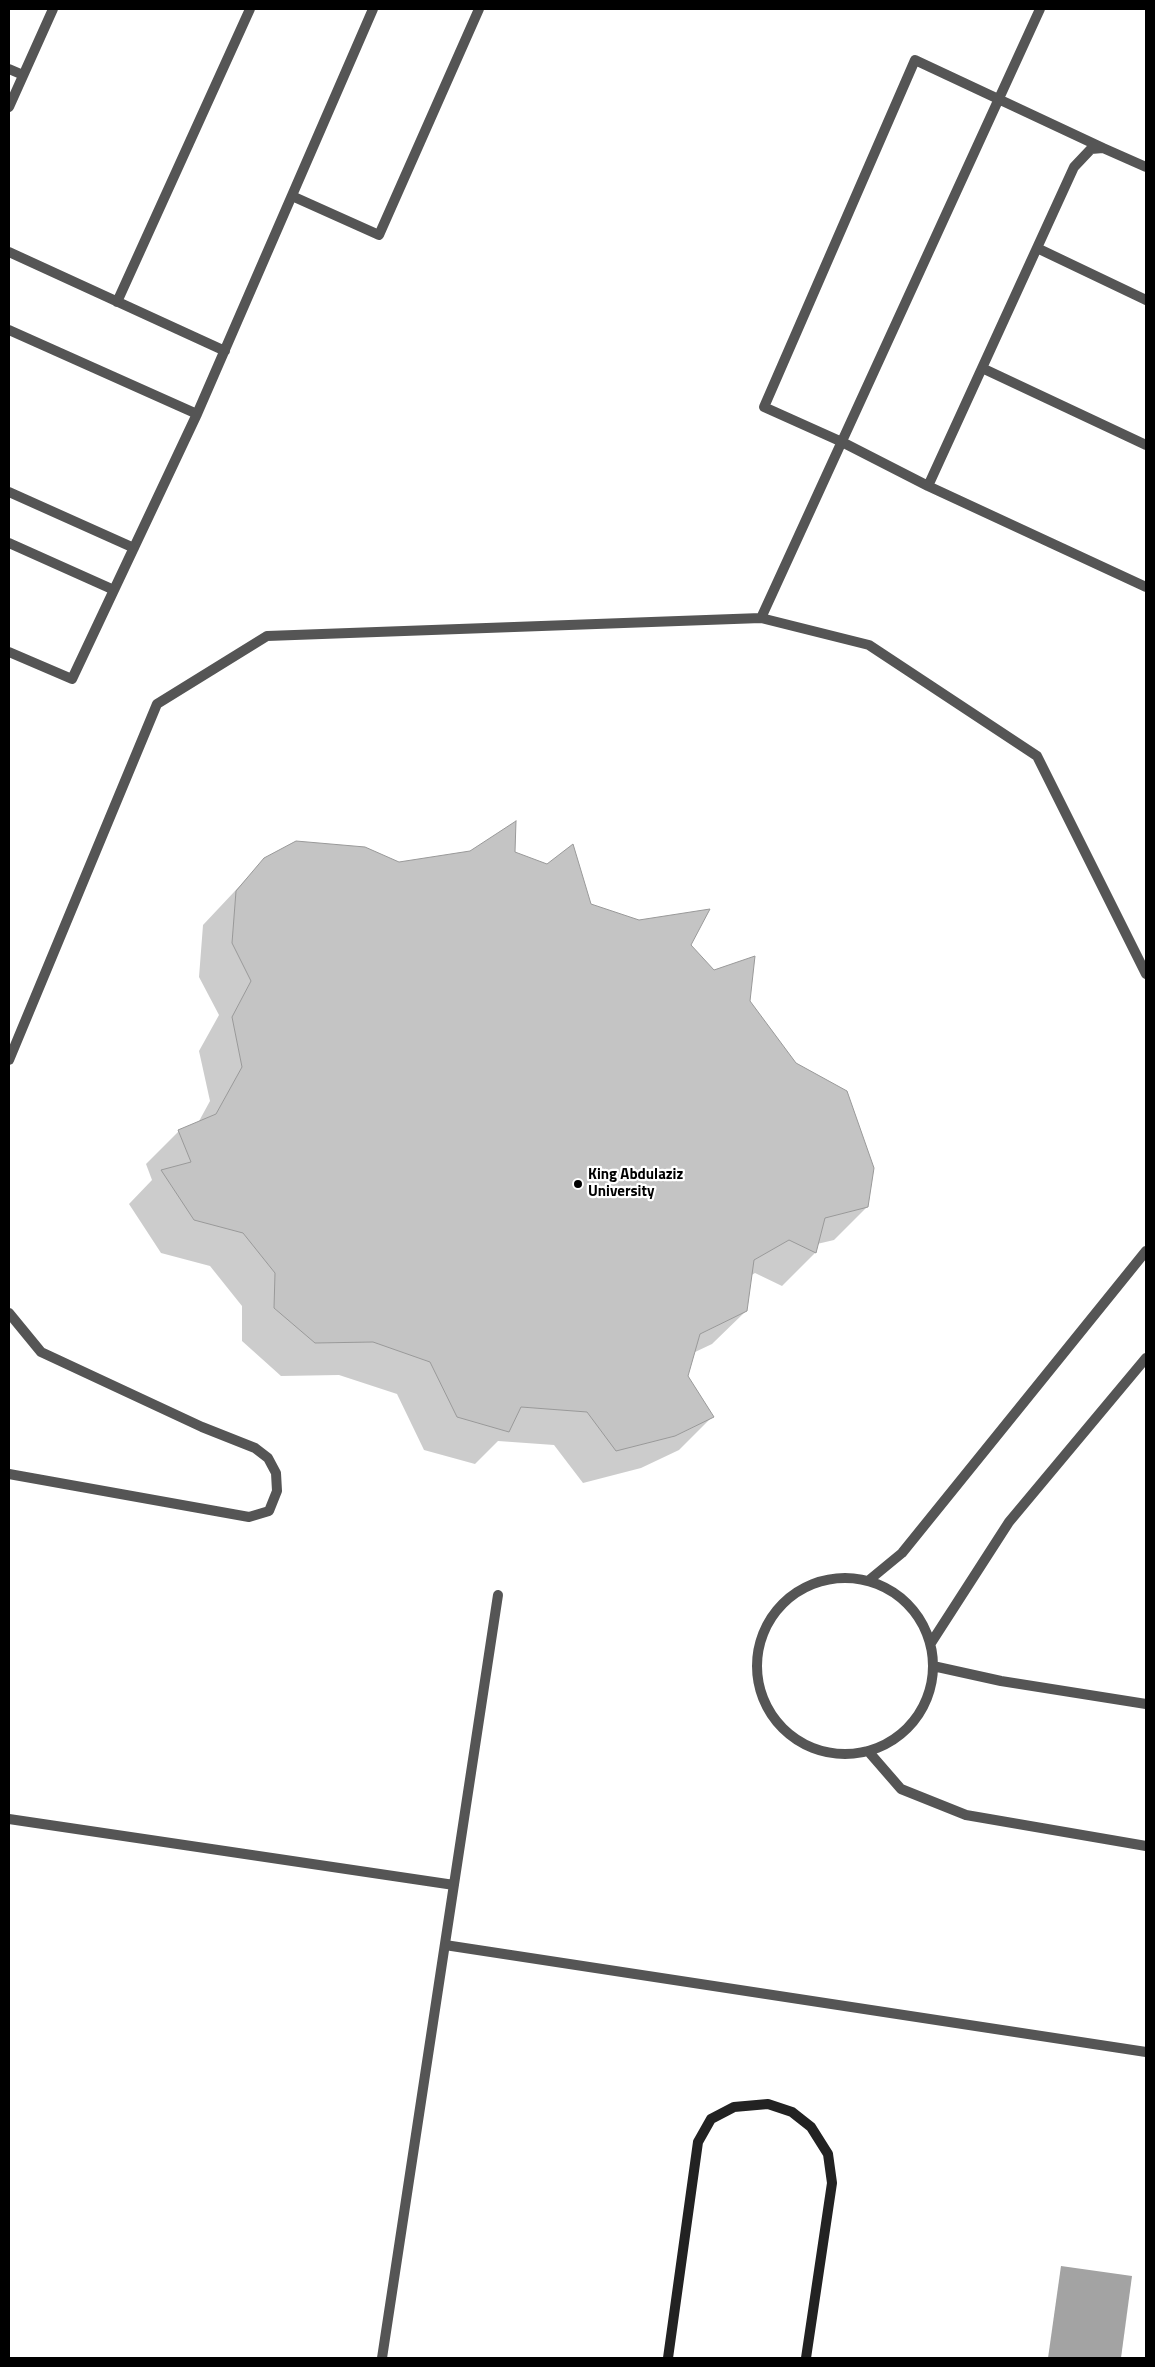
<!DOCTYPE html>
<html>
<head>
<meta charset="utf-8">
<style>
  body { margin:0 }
  #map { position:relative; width:1155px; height:2367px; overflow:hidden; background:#fff; font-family:"Titillium Web",sans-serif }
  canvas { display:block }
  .frame { position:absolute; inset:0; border:10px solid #000; pointer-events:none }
</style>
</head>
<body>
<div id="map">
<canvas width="1155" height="2367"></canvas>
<div class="frame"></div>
</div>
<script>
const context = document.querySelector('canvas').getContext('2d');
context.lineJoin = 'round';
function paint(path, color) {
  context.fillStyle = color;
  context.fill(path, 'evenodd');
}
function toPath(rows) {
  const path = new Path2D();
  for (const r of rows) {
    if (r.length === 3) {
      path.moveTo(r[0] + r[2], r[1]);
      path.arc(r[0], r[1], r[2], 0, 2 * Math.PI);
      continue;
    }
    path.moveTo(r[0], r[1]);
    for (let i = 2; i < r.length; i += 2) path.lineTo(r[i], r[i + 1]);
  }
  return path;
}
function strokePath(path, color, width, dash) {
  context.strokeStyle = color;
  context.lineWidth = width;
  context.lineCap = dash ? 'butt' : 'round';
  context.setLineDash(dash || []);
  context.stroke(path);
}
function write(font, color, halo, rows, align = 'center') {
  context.font = font + ' "Titillium Web",sans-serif';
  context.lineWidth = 4.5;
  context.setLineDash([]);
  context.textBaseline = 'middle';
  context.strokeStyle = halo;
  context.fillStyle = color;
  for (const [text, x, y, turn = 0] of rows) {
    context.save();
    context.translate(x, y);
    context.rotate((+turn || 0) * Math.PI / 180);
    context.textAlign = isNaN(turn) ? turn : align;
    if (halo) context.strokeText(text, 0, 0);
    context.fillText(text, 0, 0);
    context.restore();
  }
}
paint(toPath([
  [1061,2266,1132,2276,1121,2358,1048,2358]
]), '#a3a3a3');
paint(toPath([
  [514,853,590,904,689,945,714,972,749,1001,867,1207,834,1240,817,1244,815,1253,782,1286,755,1273,750,1276,746,1311,712,1344,693,1353,687,1376,712,1417,679,1450,641,1468,583,1483,554,1445,498,1441,475,1464,424,1450,397,1394,339,1375,281,1376,242,1341,242,1306,210,1266,161,1253,129,1204,152,1180,146,1164,179,1131,198,1123,210,1101,199,1051,219,1015,199,977,203,925,265,859,399,863]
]), '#0003');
const building = toPath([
  [516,821,515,852,547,864,573,844,591,904,639,920,710,909,691,945,714,970,755,956,750,1001,796,1063,847,1091,874,1168,868,1207,825,1218,816,1253,789,1240,754,1260,747,1311,700,1334,688,1376,714,1417,675,1436,616,1451,587,1412,521,1407,509,1432,457,1417,430,1362,373,1342,315,1343,274,1308,275,1273,243,1233,194,1220,161,1170,191,1162,178,1130,216,1114,242,1067,232,1017,251,981,232,943,236,891,264,858,296,841,365,847,399,862,470,851,516,821]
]);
paint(building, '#c4c4c4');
strokePath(building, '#999', 1);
strokePath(toPath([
  [9,69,23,75],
  [9,107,53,9],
  [1103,148,915,60,764,407,842,442,928,486,1146,587],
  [292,196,379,235,479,9],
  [1037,248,1146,300],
  [9,252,225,351],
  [117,302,250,9],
  [9,330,197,414],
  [982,368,1146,445],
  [928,486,1074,167,1091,149,1103,148,1146,167],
  [9,492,134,548],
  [9,543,114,590],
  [761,618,1040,9],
  [9,652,72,679,197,414,373,9],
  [9,1060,157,704,267,636,761,618,869,645,1037,756,1146,974],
  [9,1313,41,1352,202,1427,255,1448,268,1458,276,1473,277,1491,269,1511,249,1517,9,1474]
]), '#555', 10);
strokePath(toPath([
  [845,1666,88],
  [868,1581,902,1553,1146,1251],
  [931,1643,1009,1522,1146,1358],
  [933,1666,1001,1681,1146,1704],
  [868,1751,901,1789,966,1815,1146,1846],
  [9,1819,454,1885],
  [445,1945,1146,2052],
  [382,2358,498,1595]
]), '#555', 10);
strokePath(toPath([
  [668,2358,698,2142,711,2119,734,2107,768,2104,792,2112,811,2127,828,2154,832,2183,806,2358]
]), '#222', 10);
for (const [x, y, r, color] of [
  [578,1184,5,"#000"]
]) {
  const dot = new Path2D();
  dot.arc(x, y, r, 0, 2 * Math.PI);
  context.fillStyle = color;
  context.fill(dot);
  strokePath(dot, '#fff', 2);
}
write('bold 15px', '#000', '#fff', [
  ["King Abdulaziz",588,1175],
  ["University",588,1192]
], 'left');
</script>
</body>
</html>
